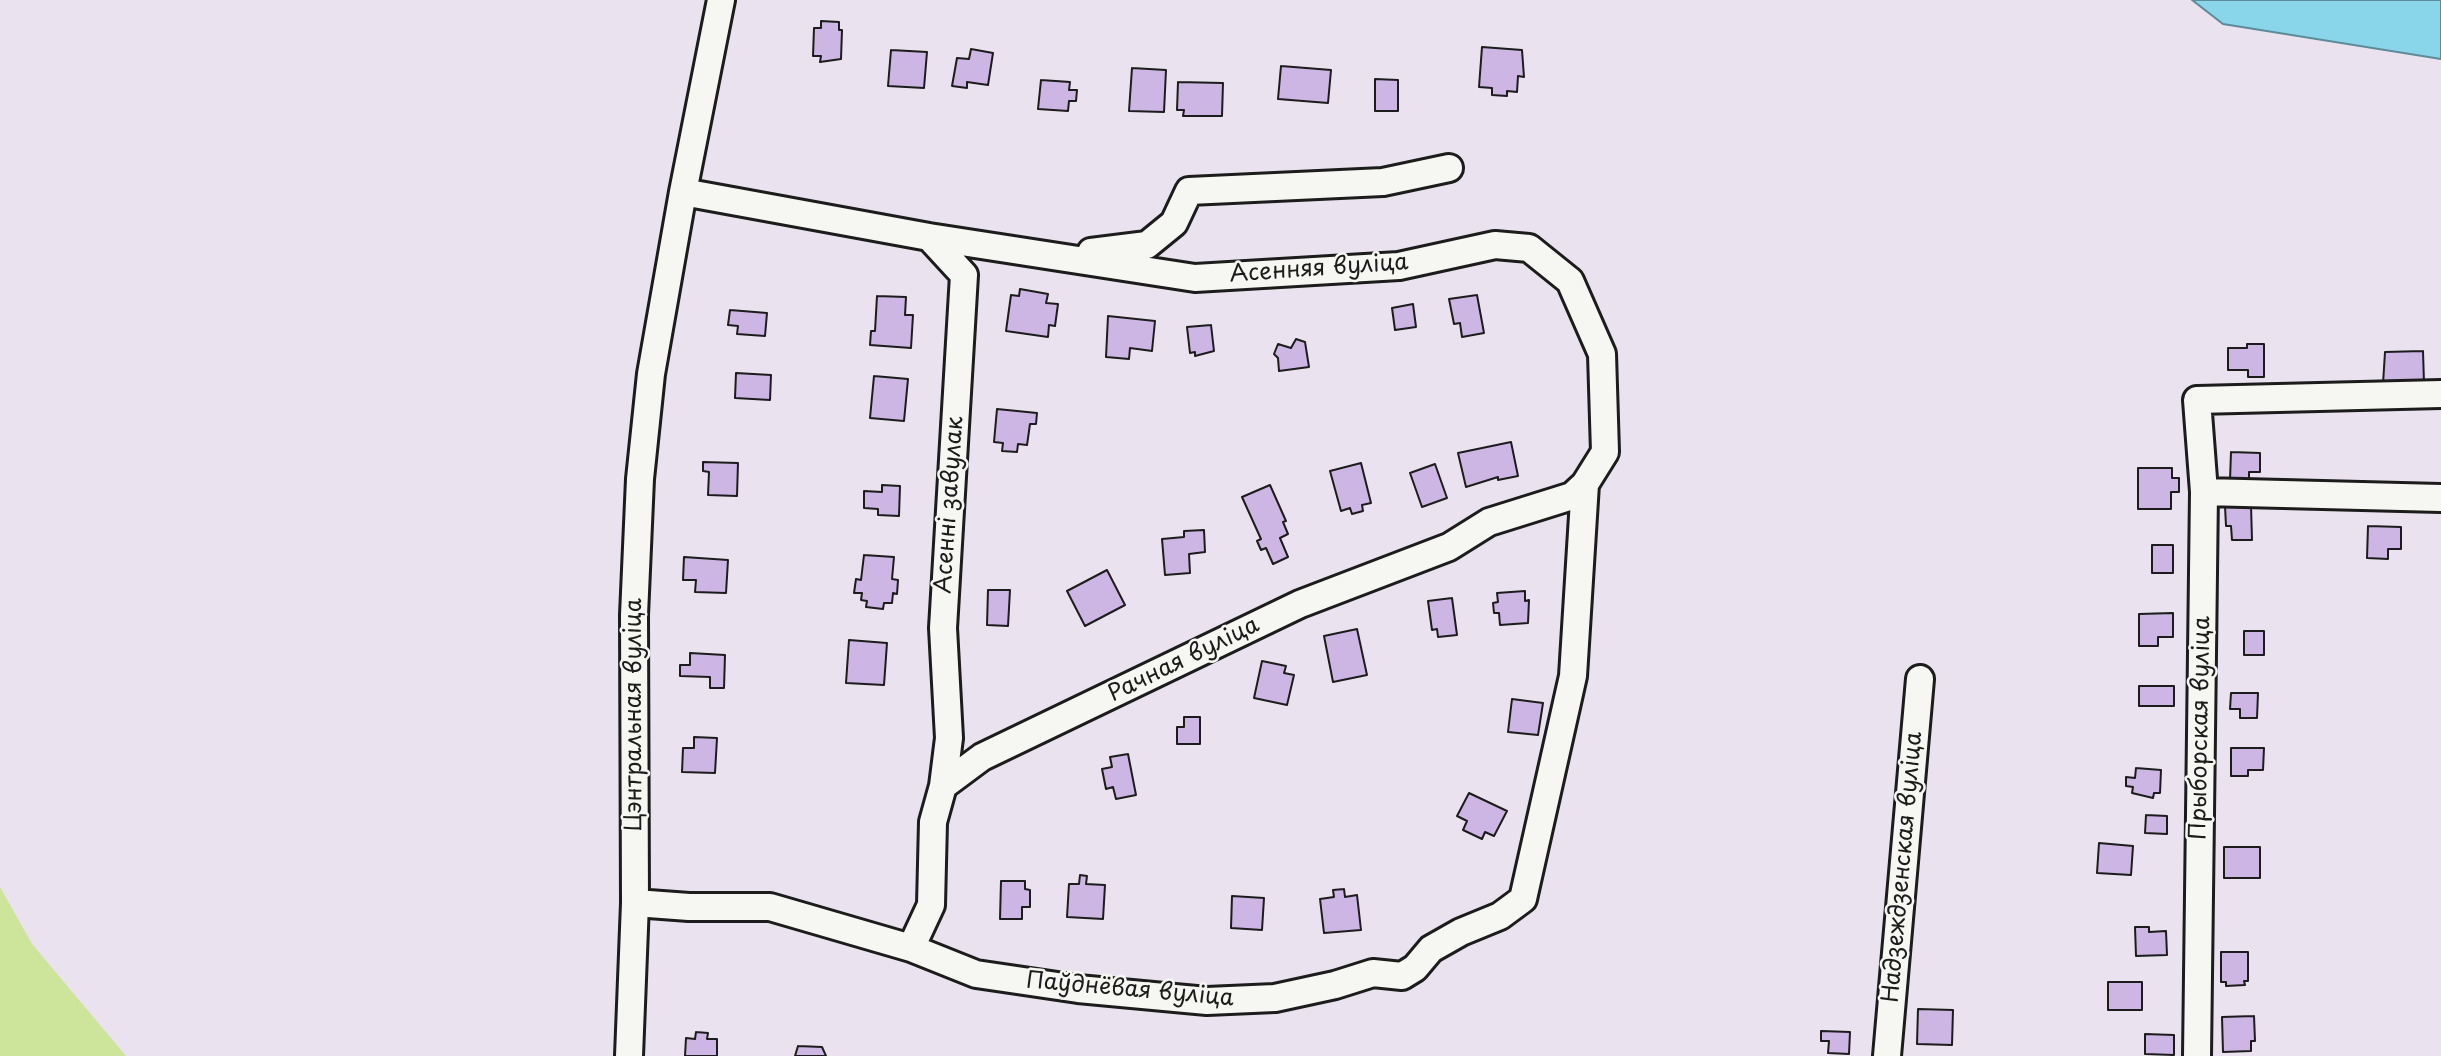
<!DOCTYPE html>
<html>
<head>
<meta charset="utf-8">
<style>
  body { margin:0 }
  canvas { display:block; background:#eae2ee }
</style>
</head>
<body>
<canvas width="2441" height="1056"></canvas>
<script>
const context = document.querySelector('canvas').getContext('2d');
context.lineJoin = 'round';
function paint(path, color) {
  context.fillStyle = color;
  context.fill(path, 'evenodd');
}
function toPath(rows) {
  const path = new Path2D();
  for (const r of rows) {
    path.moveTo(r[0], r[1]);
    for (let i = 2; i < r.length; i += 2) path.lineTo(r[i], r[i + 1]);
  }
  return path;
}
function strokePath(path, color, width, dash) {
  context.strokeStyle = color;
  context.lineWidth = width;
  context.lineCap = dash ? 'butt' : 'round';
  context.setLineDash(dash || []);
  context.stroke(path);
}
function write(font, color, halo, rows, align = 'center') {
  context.font = font + ' "Playpen Sans",sans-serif';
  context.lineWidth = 5;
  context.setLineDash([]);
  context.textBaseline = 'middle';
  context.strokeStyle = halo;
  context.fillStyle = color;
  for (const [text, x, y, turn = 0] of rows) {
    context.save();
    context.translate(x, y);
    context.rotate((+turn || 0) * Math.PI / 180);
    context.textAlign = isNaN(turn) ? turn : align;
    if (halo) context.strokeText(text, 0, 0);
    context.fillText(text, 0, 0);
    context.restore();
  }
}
paint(toPath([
  [0,887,32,944,126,1056,0,1056]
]), '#cde59a');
const water = toPath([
  [2192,0,2441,0,2441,59,2223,24,2192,0]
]);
paint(water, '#89d5e9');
strokePath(water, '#5d8b97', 2);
const building = toPath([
  [821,21,839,22,839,30,842,30,841,59,820,62,821,56,813,56,814,28,821,28,821,21],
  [1482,47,1522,50,1524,77,1518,76,1517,92,1507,91,1507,96,1492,95,1492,88,1479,87,1482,47],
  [971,49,993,53,988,85,967,82,967,88,952,86,957,58,969,59,971,49],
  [891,50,927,52,924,88,888,86,891,50],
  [1281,66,1331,70,1328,103,1278,99,1281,66],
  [1132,68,1166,70,1164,112,1129,111,1132,68],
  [1375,79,1398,80,1398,111,1375,111,1375,79],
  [1041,80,1070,82,1069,90,1077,90,1076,101,1069,101,1068,111,1038,109,1041,80],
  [1178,82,1223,83,1222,116,1183,116,1184,110,1177,110,1178,82],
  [1020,289,1048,294,1046,303,1058,304,1055,326,1049,325,1048,337,1006,331,1011,295,1019,296,1020,289],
  [1477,295,1484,333,1462,337,1460,323,1454,324,1449,299,1477,295],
  [877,296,906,297,905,315,913,315,911,348,870,345,871,331,875,331,877,296],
  [1413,304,1416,327,1395,330,1392,308,1413,304],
  [730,310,767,313,765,336,737,334,738,326,728,325,730,310],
  [1108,316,1155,321,1152,351,1130,348,1129,359,1106,357,1108,316],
  [1211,325,1214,351,1195,356,1195,352,1190,353,1187,327,1211,325],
  [1296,339,1305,342,1309,367,1279,371,1278,358,1274,354,1278,344,1291,348,1296,339],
  [2247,344,2264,344,2264,377,2248,377,2248,370,2228,370,2228,348,2247,348,2247,344],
  [2423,351,2424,383,2383,384,2385,352,2423,351],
  [736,373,771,375,770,400,735,398,736,373],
  [874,376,908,379,904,421,870,418,874,376],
  [997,409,1037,413,1036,424,1030,424,1027,445,1018,444,1017,452,1002,451,1003,443,994,442,997,409],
  [1511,442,1518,476,1498,480,1498,477,1466,487,1458,453,1511,442],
  [2231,452,2260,453,2260,472,2249,472,2249,481,2230,480,2231,452],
  [703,462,738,463,737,496,708,495,709,472,703,471,703,462],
  [1361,463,1371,503,1362,505,1363,511,1352,514,1350,508,1341,511,1330,471,1361,463],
  [1435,464,1447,498,1422,507,1410,473,1435,464],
  [2138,468,2172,468,2172,478,2179,478,2179,492,2171,492,2171,509,2138,509,2138,468],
  [882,485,900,486,899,516,878,515,878,509,864,508,864,491,882,492,882,485],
  [1270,485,1286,521,1283,522,1288,534,1280,538,1288,557,1273,564,1266,548,1261,550,1257,541,1261,539,1242,497,1270,485],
  [2251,505,2252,540,2232,540,2231,526,2226,526,2225,506,2251,505],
  [2368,526,2401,527,2401,549,2388,549,2388,559,2367,558,2368,526],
  [1204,530,1205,552,1189,554,1190,573,1165,575,1162,539,1184,537,1184,531,1204,530],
  [2152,545,2173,545,2173,573,2152,573,2152,545],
  [864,555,894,557,892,579,898,580,897,594,893,593,892,603,884,603,883,609,866,607,867,601,861,600,862,593,854,593,856,579,861,580,864,555],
  [684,557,728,560,726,593,695,592,696,580,683,580,684,557],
  [1107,570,1125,605,1085,626,1067,591,1107,570],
  [988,590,1010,590,1008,626,987,625,988,590],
  [1525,591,1525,601,1529,600,1528,623,1500,625,1499,613,1494,613,1493,603,1498,602,1497,593,1525,591],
  [1452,598,1457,635,1438,637,1437,629,1432,630,1428,601,1452,598],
  [2173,613,2173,637,2158,637,2158,646,2139,646,2139,614,2173,613],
  [1357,629,1367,675,1333,682,1324,636,1357,629],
  [2244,631,2264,631,2264,655,2244,655,2244,631],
  [849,640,887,643,884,685,846,683,849,640],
  [690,653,725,655,724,688,710,688,710,677,680,676,680,665,690,665,690,653],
  [1262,661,1286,666,1284,673,1294,675,1287,705,1254,698,1262,661],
  [2139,686,2174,686,2174,706,2139,706,2139,686],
  [2231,693,2258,693,2257,718,2240,718,2240,709,2230,709,2231,693],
  [1512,699,1543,703,1538,735,1508,732,1512,699],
  [1184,717,1200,717,1200,744,1177,744,1177,727,1184,727,1184,717],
  [694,737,717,738,715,773,682,772,683,748,694,748,694,737],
  [2231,748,2264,748,2263,770,2248,770,2248,776,2231,776,2231,748],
  [1128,754,1136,795,1116,799,1113,787,1106,789,1102,769,1112,767,1110,757,1128,754],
  [2136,768,2161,770,2160,793,2154,793,2153,798,2132,793,2133,787,2126,786,2126,777,2135,778,2136,768],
  [1469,793,1507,811,1494,836,1485,832,1482,839,1463,830,1467,821,1457,816,1469,793],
  [2146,815,2167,816,2167,834,2145,833,2146,815],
  [2099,843,2133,846,2131,875,2097,873,2099,843],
  [2224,847,2260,847,2260,878,2224,878,2224,847],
  [1080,875,1087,876,1086,884,1105,885,1103,919,1067,917,1069,884,1079,884,1080,875],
  [1001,881,1025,881,1025,889,1030,890,1030,907,1022,907,1022,919,1000,919,1001,881],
  [1344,889,1345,897,1357,895,1361,930,1324,933,1320,899,1334,897,1333,890,1344,889],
  [1232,896,1264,898,1262,930,1231,928,1232,896],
  [2135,927,2149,927,2149,932,2166,931,2167,955,2136,956,2135,927],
  [2221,952,2248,952,2248,981,2244,981,2245,985,2226,986,2226,982,2221,982,2221,952],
  [2108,982,2142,982,2142,1010,2108,1010,2108,982],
  [1918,1009,1953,1010,1952,1045,1917,1044,1918,1009],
  [2254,1016,2255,1041,2251,1041,2251,1051,2223,1052,2222,1017,2254,1016],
  [1821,1031,1850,1032,1849,1054,1828,1053,1829,1041,1821,1041,1821,1031],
  [696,1032,708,1033,707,1039,717,1039,717,1056,685,1056,686,1038,695,1039,696,1032],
  [2145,1034,2174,1035,2174,1055,2145,1054,2145,1034],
  [798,1046,822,1047,826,1056,795,1056,798,1046]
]);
paint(building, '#cdb5e4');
strokePath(building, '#1c1c1c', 2);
const minor = toPath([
  [683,192,929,237,1195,278,1399,266,1495,245,1529,248,1570,281,1602,354,1605,452,1585,484,1572,496,1489,522,1449,547,1300,604,982,757,943,786,933,822,931,905,911,948],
  [929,237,964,275,943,628,949,738,943,786],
  [1091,252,1147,245,1174,223,1189,191,1383,182,1449,168],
  [2204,492,2441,498],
  [635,903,689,907,770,907,911,948,976,974,1078,989,1207,1001,1275,998,1335,985,1373,973,1402,976,1415,968,1431,949,1461,932,1500,916,1523,899,1573,676,1585,484],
  [629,1056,635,903,634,615,640,479,651,374,683,192,721,0],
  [1887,1056,1920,679],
  [2197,1056,2204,492,2197,400,2441,394]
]);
strokePath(minor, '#1c1c1c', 32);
strokePath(minor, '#f6f6f2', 26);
write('23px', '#1c1c1c', '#f6f6f2', [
  ["Асенняя вуліца",1319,269,-4],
  ["Асенні завулак",950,505,-86],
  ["Рачная вуліца",1184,660,-26],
  ["Цэнтральная вуліца",635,715,-90],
  ["Прыборская вуліца",2201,728,-89],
  ["Надзеждзенская вуліца",1903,867,-85],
  ["Паўднёвая вуліца",1130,990,5]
]);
</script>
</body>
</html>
